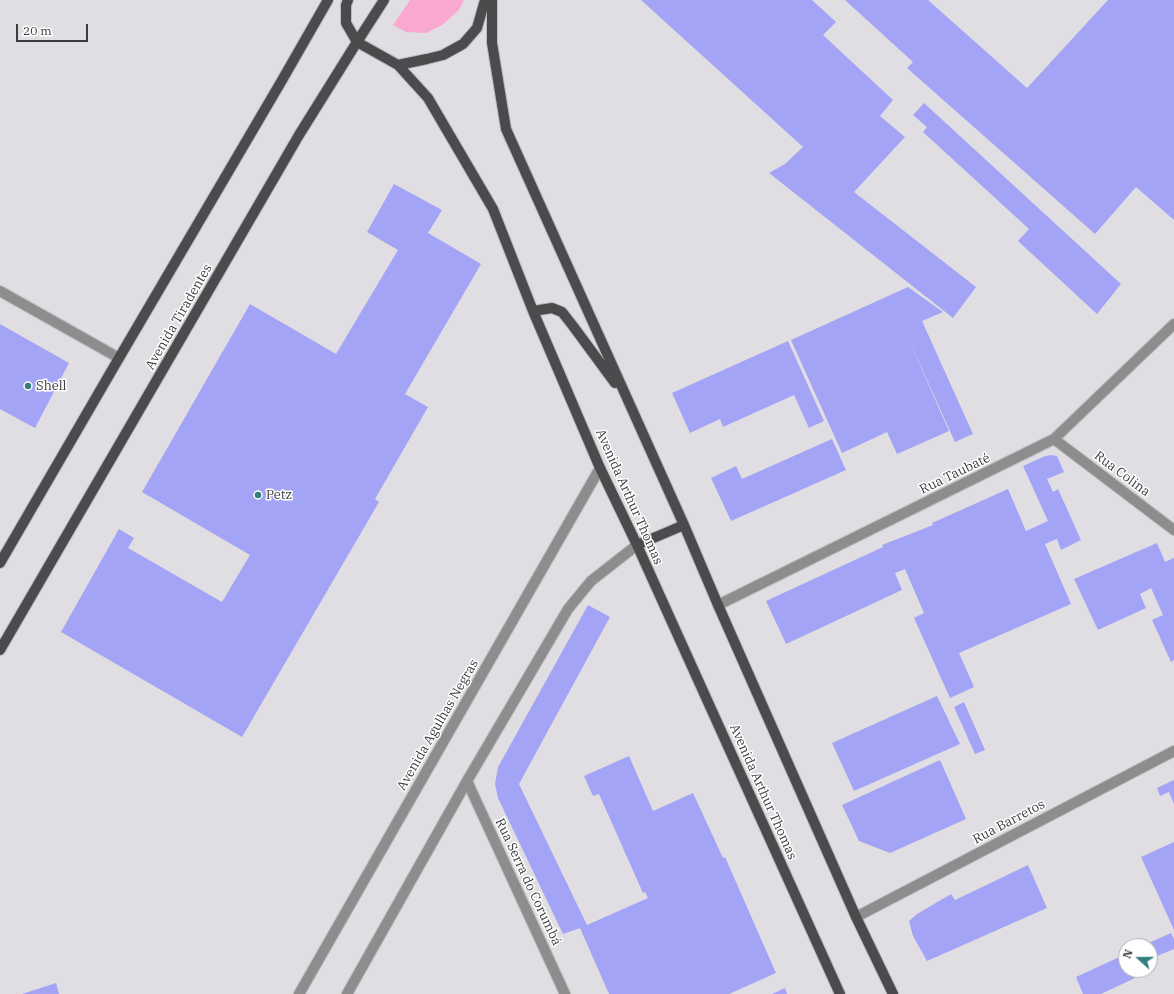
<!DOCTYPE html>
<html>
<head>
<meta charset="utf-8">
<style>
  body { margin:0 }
  #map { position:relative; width:1174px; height:994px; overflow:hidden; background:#e0dee2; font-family:"IBM Plex Serif",serif }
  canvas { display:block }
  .north { position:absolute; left:1118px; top:938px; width:40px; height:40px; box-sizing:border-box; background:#fff; border:1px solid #b1b1b1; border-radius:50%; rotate:291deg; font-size:11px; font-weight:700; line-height:16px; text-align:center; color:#3c3c3d }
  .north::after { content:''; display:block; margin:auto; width:14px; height:18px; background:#357e7d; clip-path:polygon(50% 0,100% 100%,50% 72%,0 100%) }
  .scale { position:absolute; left:16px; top:24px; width:72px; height:18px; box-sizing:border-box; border:2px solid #3c3c3d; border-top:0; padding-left:5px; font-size:12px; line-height:14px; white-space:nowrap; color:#3c3c3d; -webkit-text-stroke:3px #fff; paint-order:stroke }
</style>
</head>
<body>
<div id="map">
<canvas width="1174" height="994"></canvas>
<div class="north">N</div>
<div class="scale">20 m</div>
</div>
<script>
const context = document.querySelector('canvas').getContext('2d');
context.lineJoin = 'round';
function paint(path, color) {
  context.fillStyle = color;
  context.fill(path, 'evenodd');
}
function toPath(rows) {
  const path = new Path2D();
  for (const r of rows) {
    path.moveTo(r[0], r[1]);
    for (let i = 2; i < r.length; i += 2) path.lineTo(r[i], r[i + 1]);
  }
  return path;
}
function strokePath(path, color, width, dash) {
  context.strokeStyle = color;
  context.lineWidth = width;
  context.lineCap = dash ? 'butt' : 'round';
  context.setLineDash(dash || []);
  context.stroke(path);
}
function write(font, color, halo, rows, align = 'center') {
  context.font = font + ' "IBM Plex Serif",serif';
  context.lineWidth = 3;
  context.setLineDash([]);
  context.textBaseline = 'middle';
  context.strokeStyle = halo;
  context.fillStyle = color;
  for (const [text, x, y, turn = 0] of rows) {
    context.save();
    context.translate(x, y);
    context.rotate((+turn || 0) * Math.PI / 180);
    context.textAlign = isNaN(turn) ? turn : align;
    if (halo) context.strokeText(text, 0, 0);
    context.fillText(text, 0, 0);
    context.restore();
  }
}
paint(toPath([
  [410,0,464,0,459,10,442,25,426,33,406,32,393,25]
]), '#fba8d0');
paint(toPath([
  [641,0,812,0,836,22,823,35,893,100,880,116,905,137,854,192,976,287,953,318,769,173,785,164,803,147],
  [845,0,928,0,1027,88,1108,0,1174,0,1174,220,1136,187,1095,234,907,68,913,62],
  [924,103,1121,284,1097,314,1018,241,1029,229,923,132,927,127,913,115],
  [394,184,442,210,428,233,481,264,405,394,428,407,375,499,379,502,242,737,61,632,119,529,134,538,128,548,222,602,250,555,142,492,250,304,336,354,398,250,367,232],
  [908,287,943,312,922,321,973,434,955,442,904,329,949,431,897,454,887,432,842,453,791,340],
  [0,324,69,363,35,428,0,409],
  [788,341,824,421,809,428,794,395,723,427,720,419,690,433,672,393],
  [832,439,846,470,731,521,711,478,736,466,742,479],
  [1051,455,1057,456,1064,472,1047,479,1053,492,1058,489,1081,540,1061,550,1057,539,1045,544,1071,604,959,653,974,687,950,698,914,618,924,613,905,569,895,573,902,590,786,644,766,601,883,547,882,545,933,525,932,523,1008,489,1026,531,1048,521,1023,466,1045,456],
  [1157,543,1165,562,1174,558,1174,660,1171,662,1152,620,1163,615,1151,588,1140,594,1146,608,1098,630,1074,579],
  [588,605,610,617,519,784,587,925,648,898,645,892,643,893,599,794,593,796,584,776,629,756,653,811,693,793,723,858,725,857,776,973,729,994,609,994,580,928,563,934,498,798,495,784,498,767],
  [937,696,960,744,854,791,832,743],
  [964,702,985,750,975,754,954,707],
  [940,760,966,819,890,853,859,841,842,805],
  [1174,780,1174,804,1169,792,1160,796,1157,788],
  [1174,842,1174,930,1141,857],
  [1028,865,1047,908,927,961,913,936,909,921,917,914,951,894,955,900],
  [1171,933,1174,939,1174,949,1150,959,1150,946,1142,946],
  [1126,954,1126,970,1132,970,1135,978,1101,994,1083,994,1076,977],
  [56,983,59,994,22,994],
  [785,988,787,994,772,994]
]), '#a3a4f5');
const minor = toPath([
  [0,291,119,358],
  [1054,439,1174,530],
  [718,605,1054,439,1174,324],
  [467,781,565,994],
  [856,917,1174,751],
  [299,994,600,468],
  [347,994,467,781,568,609,591,581,637,545]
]);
const major = toPath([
  [348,0,346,5,346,23,357,42],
  [492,0,492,43,506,129,684,525,718,605,856,917,893,994],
  [357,42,398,65,428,98,493,209,533,311,600,468,637,545,840,994],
  [398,65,427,59,443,55,463,44,477,28,485,0],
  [533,311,552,308,562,312,573,326,615,383],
  [637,545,684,525],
  [0,563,119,358,281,82,328,0],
  [0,650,299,135,357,42,384,0]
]);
strokePath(minor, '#bcbabe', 12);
strokePath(major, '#bcbabe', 12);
strokePath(minor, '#8e8d8e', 10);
strokePath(major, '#4c4a4c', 10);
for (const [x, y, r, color] of [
  [28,386,4,"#357e7d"],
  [258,495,4,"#357e7d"]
]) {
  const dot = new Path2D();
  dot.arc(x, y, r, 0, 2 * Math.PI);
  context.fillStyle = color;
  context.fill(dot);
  strokePath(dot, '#fff', 1.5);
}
write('13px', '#3c3c3d', '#fff', [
  ["Avenida Tiradentes",179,317,-60],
  ["Rua Taubaté",955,474,-26],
  ["Rua Colina",1122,474,37],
  ["Avenida Arthur Thomas",629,497,66],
  ["Avenida Agulhas Negras",438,725,-60],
  ["Avenida Arthur Thomas",763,792,66],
  ["Rua Barretos",1009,822,-28],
  ["Rua Serra do Corumbá",528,882,65]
]);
write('13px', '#3c3c3d', '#fff', [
  ["Shell",36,386],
  ["Petz",266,495]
], 'left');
</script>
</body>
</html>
